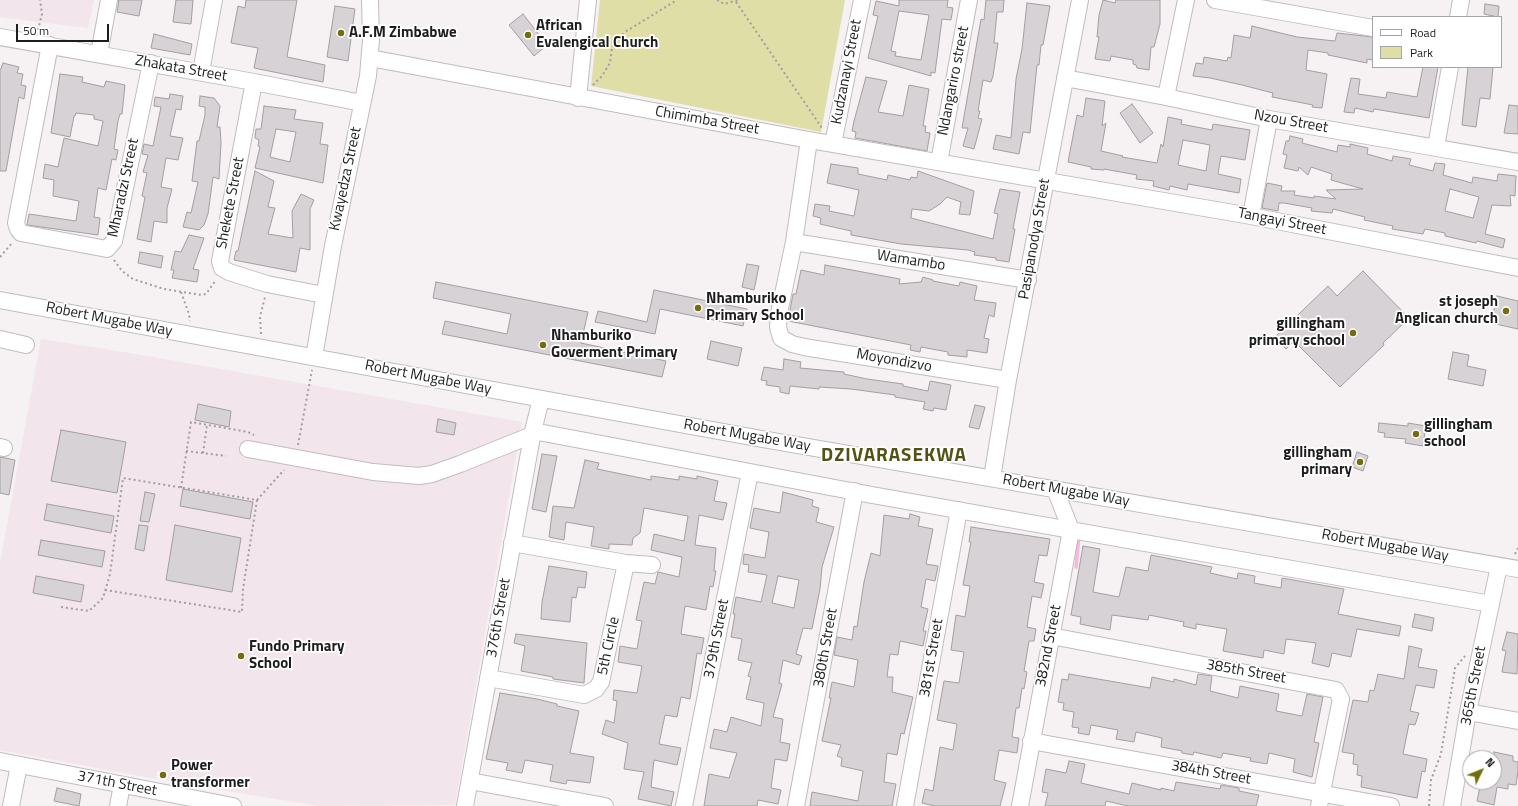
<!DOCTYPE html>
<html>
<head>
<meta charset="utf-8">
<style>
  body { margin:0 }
  #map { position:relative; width:1518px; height:806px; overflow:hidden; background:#f6f1f3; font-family:"Titillium Web",sans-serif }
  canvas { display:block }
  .legend { position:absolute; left:1372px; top:16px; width:130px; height:52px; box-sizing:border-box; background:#fff; border:1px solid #a5a5a5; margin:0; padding:5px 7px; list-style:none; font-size:12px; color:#1e1d1e }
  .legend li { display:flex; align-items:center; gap:8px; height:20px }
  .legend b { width:20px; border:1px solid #a5a5a5 }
  .north { position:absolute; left:1462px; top:750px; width:40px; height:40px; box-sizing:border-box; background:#fff; border:1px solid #a5a5a5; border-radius:50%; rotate:47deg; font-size:11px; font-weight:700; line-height:16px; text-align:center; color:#1e1d1e }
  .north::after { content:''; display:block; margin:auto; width:14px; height:18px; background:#726e0e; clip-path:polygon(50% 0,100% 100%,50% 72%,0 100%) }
  .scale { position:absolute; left:16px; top:24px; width:93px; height:18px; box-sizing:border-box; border:2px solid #1e1d1e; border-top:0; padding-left:5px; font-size:12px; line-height:14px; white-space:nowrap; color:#1e1d1e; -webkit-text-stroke:3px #fff; paint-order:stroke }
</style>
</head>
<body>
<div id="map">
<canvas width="1518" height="806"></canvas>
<ul class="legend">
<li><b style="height:5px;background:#fff"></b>Road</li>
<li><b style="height:11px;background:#dfdea7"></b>Park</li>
</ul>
<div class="north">N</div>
<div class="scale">50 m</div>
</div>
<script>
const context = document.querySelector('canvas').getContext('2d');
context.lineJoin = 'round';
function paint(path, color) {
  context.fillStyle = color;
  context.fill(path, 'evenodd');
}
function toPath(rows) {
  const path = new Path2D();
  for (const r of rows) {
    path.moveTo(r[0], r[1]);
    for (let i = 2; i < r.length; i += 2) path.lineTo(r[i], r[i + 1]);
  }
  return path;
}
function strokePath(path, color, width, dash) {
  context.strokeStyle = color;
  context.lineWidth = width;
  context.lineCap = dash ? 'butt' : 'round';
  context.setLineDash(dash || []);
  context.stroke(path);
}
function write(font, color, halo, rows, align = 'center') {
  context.font = font + ' "Titillium Web",sans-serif';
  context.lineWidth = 3.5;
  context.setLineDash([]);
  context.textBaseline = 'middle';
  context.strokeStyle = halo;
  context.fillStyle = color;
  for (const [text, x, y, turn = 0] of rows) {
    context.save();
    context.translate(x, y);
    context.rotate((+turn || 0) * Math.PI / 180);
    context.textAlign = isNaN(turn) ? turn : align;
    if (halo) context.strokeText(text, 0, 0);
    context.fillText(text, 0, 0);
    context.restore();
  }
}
paint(toPath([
  [0,0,94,0,88,28,0,17],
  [41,339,130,353,522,422,455,805,319,806,167,781,169,772,157,771,156,779,0,750,0,563]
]), '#f2e5ec');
paint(toPath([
  [600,0,845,0,821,132,591,86]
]), '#dfdea7');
strokePath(toPath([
  [1076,567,1079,536]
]), '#fdb5de', 3.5);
const building = toPath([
  [119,0,142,0,139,16,117,12,119,0],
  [176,0,193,0,191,24,173,22,176,0],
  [246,0,297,0,287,57,325,65,323,82,254,68,258,48,231,43,238,6,245,8,246,0],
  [899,0,948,0,947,7,953,8,951,20,942,19,935,73,931,72,931,76,868,58,878,16,873,15,876,1,899,6,899,0],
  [899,11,929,15,921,60,895,56,896,52,891,51,899,11],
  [986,0,1004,0,1003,12,997,12,994,43,998,43,993,76,991,82,983,80,978,111,980,111,978,118,982,119,974,149,963,146,968,128,962,128,981,19,984,20,986,0],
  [1103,0,1115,3,1116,0,1160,0,1160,24,1154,47,1151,47,1149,70,1137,68,1136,65,1133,64,1133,60,1111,56,1110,61,1095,59,1099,37,1097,37,1099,15,1103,0],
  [1027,3,1050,6,1043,45,1041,45,1039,65,1037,65,1030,133,1023,132,1019,154,993,149,996,135,1011,138,1016,79,1022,49,1027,3],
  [1485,4,1499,6,1498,17,1484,14,1485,4],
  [335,6,355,9,348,61,327,57,335,6],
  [523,14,547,45,534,56,509,25,523,14],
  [1252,26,1297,37,1335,41,1337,33,1373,37,1373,60,1367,59,1367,63,1328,55,1328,53,1308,50,1306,70,1327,74,1322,108,1312,107,1313,105,1272,97,1273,93,1242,85,1210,78,1193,76,1196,63,1203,64,1204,57,1227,61,1228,57,1231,58,1234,35,1250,38,1252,26],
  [154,34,192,44,190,55,151,48,154,34],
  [3,63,19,67,17,73,23,74,21,85,26,86,24,99,19,97,6,171,0,171,0,69,1,69,3,63],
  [1423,67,1438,67,1429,118,1374,109,1373,112,1355,108,1354,113,1344,112,1351,78,1360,79,1358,94,1386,98,1387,92,1417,97,1423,67],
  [1468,67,1493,67,1490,99,1480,98,1476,127,1462,125,1468,67],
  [60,74,83,77,82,82,104,87,106,81,125,85,122,114,120,114,118,121,114,149,118,150,116,160,112,159,106,190,98,188,94,217,100,218,98,235,27,225,29,214,76,221,79,201,53,196,54,180,43,178,45,164,58,167,64,138,98,146,103,121,94,119,94,115,76,113,75,116,74,116,70,137,51,133,60,74],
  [866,77,887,81,878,112,903,116,909,85,929,89,923,126,926,126,925,132,930,133,927,151,855,138,856,132,852,131,854,121,866,77],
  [170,94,183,96,181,110,176,109,170,136,183,138,178,160,166,158,161,187,172,189,167,208,167,223,154,221,151,242,137,239,145,197,142,196,147,173,143,172,148,155,142,154,144,144,153,146,161,107,154,106,155,97,169,99,170,94],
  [200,96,214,98,220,106,217,127,220,127,221,143,219,179,213,177,208,214,204,225,199,230,183,227,187,212,191,213,198,182,192,181,197,141,199,141,205,115,205,107,199,106,200,96],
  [1086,98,1105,101,1102,126,1106,123,1101,151,1123,156,1122,157,1157,163,1161,144,1163,147,1168,117,1182,120,1181,124,1212,130,1213,124,1250,130,1245,160,1221,156,1218,174,1241,179,1239,193,1188,184,1187,190,1170,186,1169,190,1153,186,1154,181,1136,179,1137,175,1104,169,1104,170,1091,169,1091,167,1068,162,1077,115,1083,117,1086,98],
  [1183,140,1210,145,1206,171,1178,165,1183,140],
  [1132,104,1153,133,1140,143,1120,113,1132,104],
  [1509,105,1518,106,1518,134,1504,133,1509,105],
  [264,106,296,110,294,119,323,123,320,144,328,145,323,183,255,168,260,147,258,146,259,140,255,138,256,129,261,129,264,106],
  [276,129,296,132,290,162,270,157,276,129],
  [1290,136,1303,139,1302,143,1337,152,1338,145,1350,147,1350,144,1368,148,1367,154,1392,161,1393,156,1411,159,1409,165,1433,171,1435,163,1445,164,1443,175,1472,183,1473,177,1497,181,1498,174,1516,176,1515,196,1510,195,1511,206,1492,205,1485,234,1505,239,1503,248,1477,241,1476,243,1445,236,1445,233,1425,229,1423,234,1392,229,1393,226,1364,220,1365,217,1333,209,1332,213,1311,211,1312,208,1284,203,1279,203,1278,211,1262,208,1267,183,1282,186,1281,191,1295,191,1294,195,1314,198,1314,196,1336,199,1326,190,1363,189,1331,180,1332,174,1311,167,1308,175,1299,167,1298,171,1284,168,1287,155,1283,154,1286,141,1289,141,1290,136],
  [1450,189,1479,197,1473,218,1445,211,1450,189],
  [831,164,858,168,858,174,887,180,888,175,910,180,911,177,917,178,918,171,974,191,970,215,959,214,961,202,947,197,940,204,929,211,912,209,911,218,993,239,998,214,994,213,1000,189,1020,192,1013,229,1015,229,1009,262,996,260,996,258,974,255,975,252,968,250,901,244,851,235,851,231,820,224,821,218,813,216,815,204,830,206,829,211,854,216,859,190,827,183,831,164],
  [255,171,274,181,268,207,275,208,268,234,293,238,292,211,301,194,314,200,310,209,310,250,300,248,296,272,234,260,236,251,238,251,255,171],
  [189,235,204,238,193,269,199,270,197,282,172,278,174,270,171,270,175,251,181,252,189,235],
  [140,252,163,256,161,268,138,263,140,252],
  [747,264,759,266,754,290,742,287,747,264],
  [825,265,900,279,899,284,921,282,923,277,933,280,933,281,959,286,960,282,977,286,974,300,996,303,994,317,989,315,984,338,989,339,987,353,967,350,967,357,948,355,948,352,921,347,920,352,910,350,911,345,788,321,793,294,796,294,801,270,824,275,825,265],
  [1363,271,1409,318,1383,343,1384,345,1340,387,1294,341,1286,349,1275,337,1328,286,1337,296,1363,271],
  [436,282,588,312,581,343,666,361,662,377,442,334,445,321,507,334,511,314,433,298,436,282],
  [654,290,747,309,743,326,660,309,655,334,595,322,598,311,647,322,654,290],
  [1497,296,1518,301,1518,329,1491,323,1497,296],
  [711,341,742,348,738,366,707,359,711,341],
  [1453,352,1469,355,1467,366,1486,370,1483,386,1448,379,1453,352],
  [784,359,801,362,800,368,844,372,844,374,867,379,903,384,903,386,928,391,930,381,951,385,946,410,934,408,933,411,923,409,925,402,895,397,895,395,851,389,819,387,819,389,790,386,789,394,780,392,780,387,766,385,767,381,761,380,764,367,783,370,784,359],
  [198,404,231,411,229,427,195,420,198,404],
  [975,405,985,407,979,429,969,427,975,405],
  [438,419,456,423,454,435,436,432,438,419],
  [1379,423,1408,426,1408,423,1426,426,1423,446,1405,443,1406,439,1384,437,1385,433,1378,432,1379,423],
  [61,430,126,442,117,493,51,481,61,430],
  [1357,452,1368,456,1363,471,1352,467,1357,452],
  [542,454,557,456,546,512,532,509,542,454],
  [0,457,15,460,9,495,0,493,0,457],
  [585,460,599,463,597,469,651,480,651,476,679,480,679,476,697,479,697,476,718,481,714,501,727,503,723,520,699,515,695,545,716,548,714,571,716,571,713,587,710,586,706,610,685,606,681,634,704,638,701,654,697,653,690,699,681,697,677,717,665,715,659,744,681,748,677,765,654,760,651,787,674,792,671,806,638,799,644,772,624,769,628,743,602,734,606,720,614,723,617,701,613,700,614,690,637,693,642,666,618,662,620,646,637,649,642,621,636,620,644,582,655,584,658,572,679,577,682,557,651,550,654,534,684,541,688,516,644,508,640,533,633,538,632,545,609,544,609,549,591,546,594,527,566,522,564,540,549,537,553,506,574,508,585,460],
  [183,489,253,502,250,519,180,506,183,489],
  [145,492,155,494,149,522,140,521,145,492],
  [783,492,813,500,812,506,819,508,816,522,834,527,822,567,820,589,812,629,803,628,796,654,802,656,799,665,783,660,779,683,782,684,773,717,783,719,780,742,790,744,787,761,775,759,771,788,781,790,778,804,758,800,757,806,704,806,709,774,729,778,737,753,710,748,714,729,727,732,731,717,761,726,764,703,746,699,751,677,748,676,752,663,738,660,742,639,731,637,735,614,733,614,736,597,761,602,767,575,748,572,749,565,743,564,744,554,765,558,769,532,750,528,754,508,780,513,783,492],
  [778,576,799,580,794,608,772,603,778,576],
  [47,504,114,516,111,533,44,520,47,504],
  [910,514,920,517,918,526,933,529,926,564,938,566,935,581,926,579,921,607,928,609,923,631,926,631,923,646,900,641,898,655,890,654,887,677,893,677,892,692,913,697,904,734,901,733,897,755,887,753,884,782,896,784,892,806,810,806,812,792,858,801,863,771,841,766,842,758,837,756,841,745,822,741,831,698,829,698,832,682,854,687,858,660,834,655,837,637,852,640,854,626,857,627,864,582,871,553,880,556,884,515,909,519,910,514],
  [139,525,148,526,144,551,135,549,139,525],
  [175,525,241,538,232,592,166,580,175,525],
  [971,527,1050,539,1047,556,1039,555,1034,582,1044,584,1041,598,1032,596,1027,627,1036,629,1034,641,1029,641,1024,671,1027,672,1024,689,1022,688,1019,708,1016,708,1012,737,1019,738,1017,753,999,750,994,780,1006,783,1000,806,935,806,922,803,925,789,933,791,940,747,953,750,957,724,937,720,944,681,959,683,964,652,951,650,956,615,965,617,970,586,963,585,971,542,969,542,971,527],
  [41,540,105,551,102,567,38,555,41,540],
  [1083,546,1100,549,1093,592,1119,597,1126,567,1148,571,1151,555,1212,567,1210,573,1237,579,1238,573,1255,576,1254,583,1281,588,1282,578,1344,589,1338,614,1401,626,1399,636,1357,629,1351,657,1332,653,1329,667,1312,663,1316,643,1286,639,1284,654,1264,650,1263,658,1223,651,1227,629,1196,624,1196,629,1183,626,1184,622,1149,615,1148,620,1112,615,1110,630,1080,624,1081,617,1071,615,1083,546],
  [549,566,587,572,585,588,578,587,576,598,572,597,570,622,541,619,542,602,549,566],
  [36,576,84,585,81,602,33,593,36,576],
  [1415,614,1434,618,1432,631,1412,627,1415,614],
  [1507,632,1518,634,1517,674,1502,672,1506,651,1502,650,1507,632],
  [516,634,587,643,584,683,553,679,553,677,521,671,525,646,514,643,516,634],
  [1409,646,1422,649,1418,667,1437,670,1434,688,1416,685,1410,711,1419,713,1415,725,1409,724,1403,754,1427,759,1425,772,1422,771,1417,798,1361,787,1362,776,1357,775,1358,765,1353,764,1354,754,1342,752,1353,700,1368,702,1370,690,1374,691,1378,674,1404,679,1409,646],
  [1069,674,1150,688,1152,677,1174,682,1174,679,1196,685,1198,674,1212,676,1210,691,1238,698,1240,686,1279,694,1276,711,1302,716,1307,694,1323,697,1314,742,1319,743,1312,777,1293,772,1295,759,1269,753,1267,764,1250,761,1251,758,1223,753,1221,758,1194,752,1193,755,1182,753,1182,751,1161,747,1162,738,1136,732,1134,742,1116,739,1118,730,1091,725,1089,735,1078,733,1079,728,1072,727,1074,712,1063,710,1064,703,1058,702,1062,679,1068,680,1069,674],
  [500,693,537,699,557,704,557,706,579,711,570,753,594,757,590,783,567,780,566,784,550,781,553,765,525,760,522,773,506,770,508,763,486,759,500,693],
  [1494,752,1513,756,1513,761,1518,762,1518,771,1516,785,1508,784,1508,789,1497,787,1494,805,1477,801,1481,782,1494,782,1494,752],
  [1069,761,1085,764,1081,783,1129,794,1132,783,1161,790,1161,788,1174,791,1176,782,1220,789,1221,785,1239,788,1239,791,1259,795,1256,806,1128,806,1106,801,1105,806,1045,806,1048,793,1042,792,1046,769,1066,773,1069,761],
  [57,788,81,794,79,806,54,801,57,788]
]);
paint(building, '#d7d2d5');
strokePath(building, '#a39ea0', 1);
const minor = toPath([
  [1215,0,1373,28],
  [1458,17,1461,0],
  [0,37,254,82,362,103],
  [50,45,16,223,18,229,21,233,107,249,114,241,151,63],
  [99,54,109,0],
  [370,58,809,140,1251,216,1518,268],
  [201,72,214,0],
  [1065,78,1166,97,1269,119,1518,162],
  [254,82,220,261,222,268,229,272,267,284,324,295],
  [1166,97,1186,0],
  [578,98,588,0],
  [809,140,794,242,779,313,778,327,781,338,792,344,804,347,1008,380],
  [833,144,862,0],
  [1436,147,1450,67],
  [939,162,969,0],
  [1251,216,1269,119],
  [794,242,1028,280],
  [0,300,762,439,1518,569],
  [0,339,26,345],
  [314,357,333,246,368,76,371,40,370,0],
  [541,399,533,431,872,495,1491,604],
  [0,447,4,448],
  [248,449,373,472,419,476,432,474,460,464,532,435],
  [992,478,1008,380,1080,0],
  [512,543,626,563,652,565],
  [1051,636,1336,690,1341,699,1319,806],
  [488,678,584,695,596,689,601,682,626,563],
  [1468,712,1518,721],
  [1031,741,1391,806],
  [0,761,233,806],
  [470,781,605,806],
  [11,806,19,765],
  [118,806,122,785],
  [465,806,533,431],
  [684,806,750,472],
  [796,806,855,491],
  [905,806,959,510],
  [1020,806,1071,530,1055,489],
  [1452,806,1468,712,1499,566]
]);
strokePath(minor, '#c1bcbf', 18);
strokePath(toPath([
  [717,0,724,4,738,0],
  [736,2,822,128],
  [38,30,42,14,40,0],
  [593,85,602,76,610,63,612,47,625,32,677,0],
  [0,257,13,242],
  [114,260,122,271,133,279,164,289,202,295,206,294,216,280],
  [181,292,189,314,190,321],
  [261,334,260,317,265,297],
  [298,445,312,370],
  [186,451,226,456],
  [203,453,207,425],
  [181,488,191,422,248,432,254,435],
  [1515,554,1518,548],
  [105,590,242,612,243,589,257,500],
  [61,607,89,611,103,598,110,574,123,478,257,500,284,470],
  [1429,806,1431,780,1441,754,1455,668,1465,656]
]), '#a29ea0', 2, [2, 3]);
strokePath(minor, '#fff', 16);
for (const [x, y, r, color] of [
  [341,33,4,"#726e0e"],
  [528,35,4,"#726e0e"],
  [698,308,4,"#726e0e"],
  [1506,311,4,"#726e0e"],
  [1353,333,4,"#726e0e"],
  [543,345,4,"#726e0e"],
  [1416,434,4,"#726e0e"],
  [1360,462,4,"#726e0e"],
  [241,656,4,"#726e0e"],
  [163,775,4,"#726e0e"]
]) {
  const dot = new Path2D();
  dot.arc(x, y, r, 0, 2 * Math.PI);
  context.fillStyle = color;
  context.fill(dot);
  strokePath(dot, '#fff', 1.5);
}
write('bold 15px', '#1e1d1e', '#fff', [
  ["African",536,26],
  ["Evalengical Church",536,43],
  ["A.F.M Zimbabwe",349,33],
  ["Nhamburiko",706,299],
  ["Primary School",706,316],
  ["st joseph",1498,302,"right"],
  ["Anglican church",1498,319,"right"],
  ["gillingham",1345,324,"right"],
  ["primary school",1345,341,"right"],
  ["Nhamburiko",551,336],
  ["Goverment Primary",551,353],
  ["gillingham",1424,425],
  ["school",1424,442],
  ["gillingham",1352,453,"right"],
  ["primary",1352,470,"right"],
  ["Fundo Primary",249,647],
  ["School",249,664],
  ["Power",171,766],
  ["transformer",171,783]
], 'left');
write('15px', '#1e1d1e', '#fff', [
  ["Zhakata Street",181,69,10],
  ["Kudzanayi Street",847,72,-79],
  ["Ndangariro street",954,81,-79],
  ["Chimimba Street",707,121,10],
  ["Nzou Street",1291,122,10],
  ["Kwayedza Street",346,179,-78],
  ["Mharadzi Street",124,188,-78],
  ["Shekete Street",231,203,-79],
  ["Tangayi Street",1282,222,11],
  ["Pasipanodya Street",1035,239,-80],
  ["Wamambo",911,261,9],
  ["Robert Mugabe Way",109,320,11],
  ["Moyondizvo",894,361,10],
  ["Robert Mugabe Way",428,378,11],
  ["Robert Mugabe Way",747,436,10],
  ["Robert Mugabe Way",1066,491,10],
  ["Robert Mugabe Way",1385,546,10],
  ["376th Street",499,618,-80],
  ["379th Street",717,639,-79],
  ["5th Circle",609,646,-78],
  ["382nd Street",1049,646,-79],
  ["380th Street",826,648,-80],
  ["381st Street",932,658,-80],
  ["385th Street",1246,672,10],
  ["365th Street",1474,686,-79],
  ["384th Street",1211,773,10],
  ["371th Street",117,784,11]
]);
context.letterSpacing = '1px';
write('bold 19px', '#535113', '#fff', [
  ["DZIVARASEKWA",894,456]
]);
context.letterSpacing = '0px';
</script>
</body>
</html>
